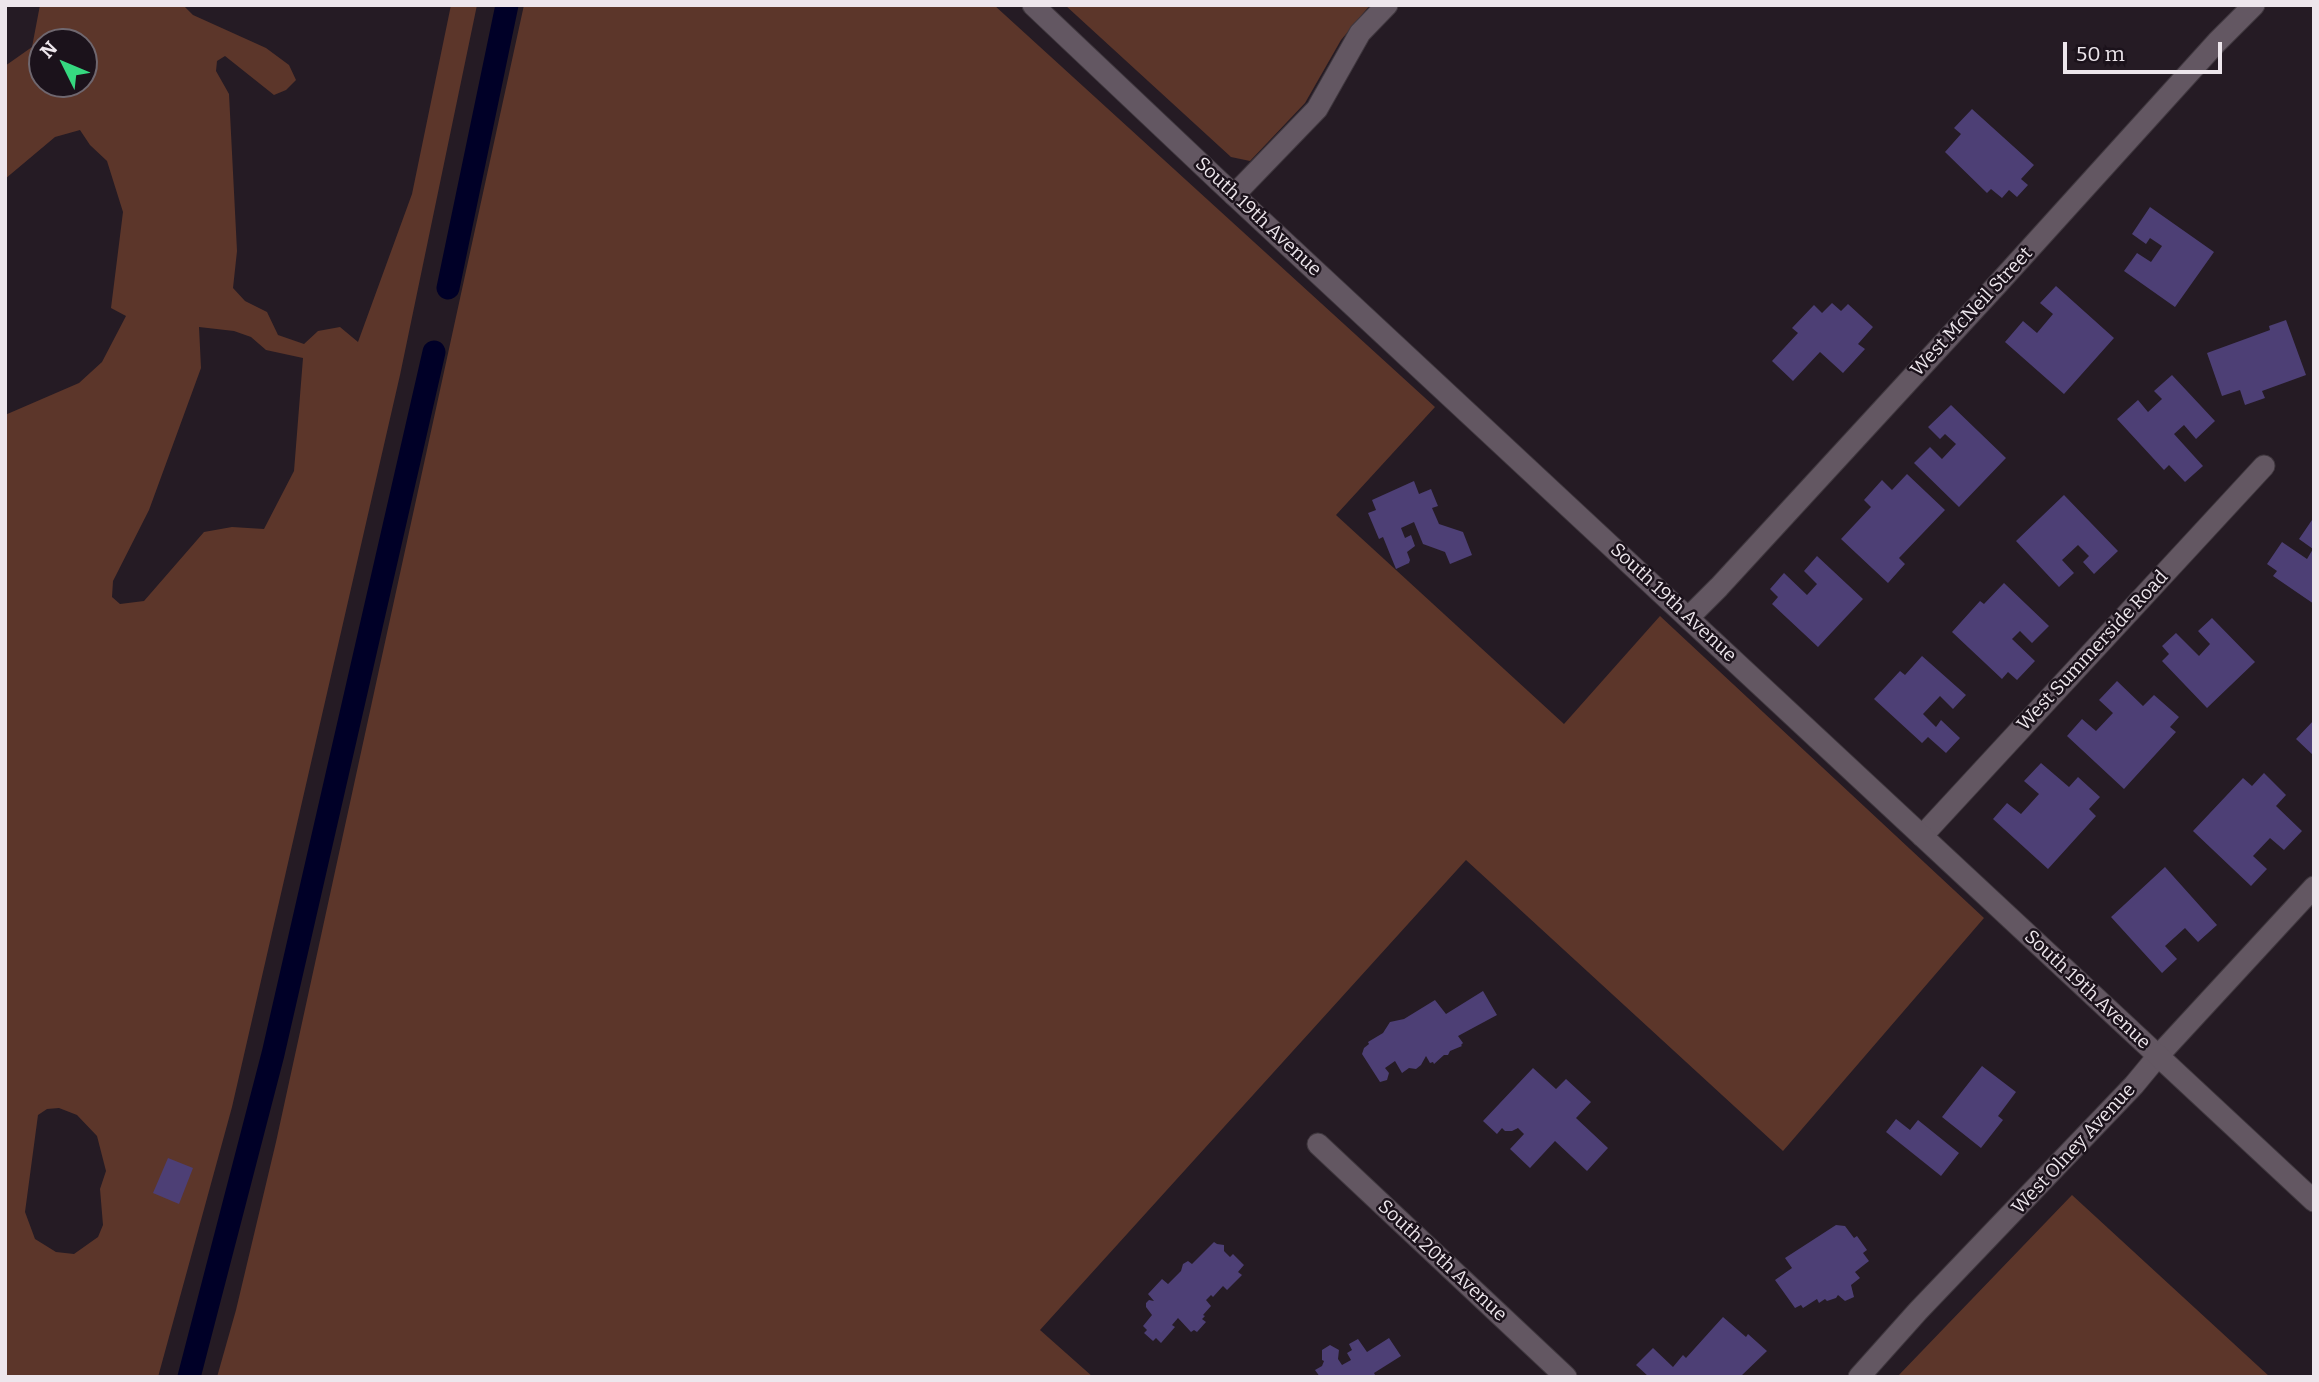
<!DOCTYPE html>
<html>
<head>
<meta charset="utf-8">
<style>
  body { margin:0 }
  #map { position:relative; width:2319px; height:1382px; overflow:hidden; background:#251b24; font-family:Bitter,serif }
  canvas { display:block }
  .frame { position:absolute; inset:0; border:7px solid #ede6ec; pointer-events:none }
  .north { position:absolute; left:28px; top:28px; width:70px; height:70px; box-sizing:border-box; background:#1b121b; border:2px solid #6f676f; border-radius:50%; rotate:313deg; font-size:19px; font-weight:700; line-height:28px; text-align:center; color:#ede6ec }
  .north::after { content:''; display:block; margin:auto; width:24px; height:32px; background:#36d880; clip-path:polygon(50% 0,100% 100%,50% 72%,0 100%) }
  .scale { position:absolute; left:2063px; top:42px; width:159px; height:32px; box-sizing:border-box; border:4px solid #ede6ec; border-top:0; padding-left:9px; font-size:21px; line-height:24px; white-space:nowrap; color:#ede6ec; -webkit-text-stroke:5px #1b121b; paint-order:stroke }
</style>
</head>
<body>
<div id="map">
<canvas width="2319" height="1382"></canvas>
<div class="frame"></div>
<div class="north">N</div>
<div class="scale">50 m</div>
</div>
<script>
const context = document.querySelector('canvas').getContext('2d');
context.lineJoin = 'round';
function paint(path, color) {
  context.fillStyle = color;
  context.fill(path, 'evenodd');
}
function toPath(rows) {
  const path = new Path2D();
  for (const r of rows) {
    path.moveTo(r[0], r[1]);
    for (let i = 2; i < r.length; i += 2) path.lineTo(r[i], r[i + 1]);
  }
  return path;
}
function strokePath(path, color, width, dash) {
  context.strokeStyle = color;
  context.lineWidth = width;
  context.lineCap = dash ? 'butt' : 'round';
  context.setLineDash(dash || []);
  context.stroke(path);
}
function write(font, color, halo, rows, align = 'center') {
  context.font = font + ' Bitter,serif';
  context.lineWidth = 5;
  context.setLineDash([]);
  context.textBaseline = 'middle';
  context.strokeStyle = halo;
  context.fillStyle = color;
  for (const [text, x, y, turn = 0] of rows) {
    context.save();
    context.translate(x, y);
    context.rotate((+turn || 0) * Math.PI / 180);
    context.textAlign = isNaN(turn) ? turn : align;
    if (halo) context.strokeText(text, 0, 0);
    context.fillText(text, 0, 0);
    context.restore();
  }
}
paint(toPath([
  [40,5,183,5,193,15,266,48,289,65,296,80,286,90,274,95,225,56,217,61,216,71,229,94,237,251,233,288,245,301,267,312,278,335,304,344,318,331,340,327,358,342,412,194,451,5,477,5,400,375,232,1107,158,1377,5,1377,5,415,79,383,102,362,126,316,111,308,123,212,107,161,90,145,80,130,55,137,5,179,5,66,32,47],
  [42,42,84,42,84,84,42,84],
  [199,327,234,331,251,337,266,350,303,358,294,471,264,529,232,527,204,532,144,601,120,604,112,597,113,581,149,510,201,368],
  [59,1108,77,1115,97,1136,106,1171,100,1189,103,1225,98,1237,74,1254,56,1252,35,1239,25,1212,38,1115,47,1109],
  [524,5,994,5,1435,407,1336,515,1564,724,1660,616,1984,918,1783,1151,1466,860,1040,1330,1093,1377,217,1377,236,1310,276,1142],
  [1065,5,1370,5,1341,40,1305,103,1250,161,1231,157],
  [2072,1195,2270,1377,1897,1377]
]), '#5c362a');
strokePath(toPath([
  [448,288,507,5],
  [189,1377,273,1054,434,352]
]), '#000027', 23);
paint(toPath([
  [1972,109,2034,165,2021,179,2028,185,2017,197,2009,190,2002,198,1991,189,1987,193,1945,152,1961,134,1954,128],
  [2150,207,2214,252,2175,307,2124,271,2137,253,2151,262,2162,246,2150,238,2146,244,2132,234],
  [2056,286,2114,338,2064,394,2005,342,2023,321,2037,333,2053,314,2040,303],
  [1832,303,1841,311,1848,304,1873,327,1858,344,1865,349,1843,373,1820,352,1793,381,1772,361,1798,333,1792,328,1814,305,1822,313],
  [2286,320,2306,375,2262,391,2265,398,2245,405,2240,390,2222,396,2207,353,2270,330,2269,326],
  [2172,375,2215,421,2196,439,2184,425,2174,434,2203,466,2185,482,2169,465,2164,470,2117,419,2138,400,2148,412,2162,399,2154,391],
  [1951,405,2006,458,1959,507,1914,463,1930,447,1942,459,1956,444,1945,434,1940,439,1928,427],
  [1907,474,1945,510,1899,558,1905,564,1888,583,1841,539,1871,507,1864,500,1882,480,1892,490],
  [1414,481,1419,494,1431,489,1438,506,1432,508,1439,524,1463,532,1472,555,1450,564,1445,552,1423,544,1414,522,1401,528,1405,538,1411,535,1415,546,1407,552,1410,560,1409,563,1396,569,1383,537,1379,539,1368,513,1376,510,1372,500],
  [2064,495,2118,551,2094,574,2083,562,2089,556,2078,545,2062,560,2074,573,2059,587,2016,541],
  [2312,520,2314,522,2314,604,2273,576,2277,571,2267,564,2282,542,2307,559,2313,549,2299,539],
  [1817,556,1863,599,1818,647,1772,604,1778,597,1770,589,1784,573,1807,595,1817,584,1804,571],
  [2004,583,2049,626,2032,643,2020,631,2012,639,2035,661,2017,680,2008,672,2002,679,1952,632,1980,601,1984,604],
  [2212,618,2255,662,2207,708,2162,661,2169,654,2162,646,2176,633,2199,656,2210,644,2198,631],
  [1922,656,1966,695,1953,709,1940,696,1923,714,1936,727,1941,720,1960,738,1946,753,1928,737,1922,743,1874,699,1900,671,1905,675],
  [2117,681,2143,706,2154,695,2179,717,2170,727,2176,732,2124,789,2067,736,2082,719,2096,731,2113,713,2099,700],
  [2314,720,2314,756,2296,739],
  [2041,763,2069,787,2078,777,2100,797,2089,809,2096,816,2048,869,1993,819,2007,803,2021,814,2039,794,2024,781],
  [2264,773,2286,795,2276,806,2302,831,2284,850,2270,838,2253,856,2267,869,2251,886,2193,831,2243,778,2252,786],
  [2165,867,2217,925,2198,942,2185,928,2165,946,2177,959,2162,973,2111,917],
  [1483,991,1497,1015,1458,1036,1463,1043,1461,1045,1462,1046,1450,1051,1448,1055,1444,1055,1434,1064,1433,1062,1430,1063,1426,1056,1421,1065,1416,1069,1409,1068,1402,1073,1395,1061,1385,1068,1389,1073,1387,1080,1380,1082,1362,1054,1364,1048,1369,1044,1368,1042,1383,1033,1390,1022,1404,1019,1435,1000,1446,1014],
  [1982,1066,2016,1092,1998,1116,2003,1120,1981,1148,1942,1117],
  [1533,1068,1556,1089,1566,1079,1591,1102,1576,1118,1608,1148,1587,1171,1555,1141,1530,1168,1510,1149,1524,1134,1518,1128,1512,1131,1505,1131,1502,1128,1497,1134,1483,1121],
  [1896,1119,1910,1130,1918,1120,1959,1153,1941,1176,1886,1132],
  [168,1158,193,1168,179,1204,153,1193],
  [1836,1225,1845,1226,1854,1238,1857,1236,1867,1250,1863,1253,1869,1261,1855,1272,1860,1278,1851,1285,1854,1297,1845,1301,1838,1295,1836,1298,1827,1301,1825,1299,1819,1303,1817,1299,1803,1308,1801,1305,1795,1308,1775,1280,1792,1268,1785,1258],
  [1214,1242,1217,1244,1224,1245,1224,1251,1230,1257,1233,1254,1244,1265,1238,1272,1242,1275,1227,1290,1223,1286,1213,1297,1211,1295,1206,1300,1211,1306,1203,1315,1205,1316,1202,1319,1206,1322,1197,1332,1194,1330,1191,1332,1178,1318,1172,1325,1175,1327,1161,1343,1156,1338,1153,1341,1144,1333,1147,1330,1143,1326,1152,1315,1146,1307,1146,1303,1149,1300,1154,1301,1148,1294,1162,1279,1168,1284,1181,1271,1183,1264,1188,1261,1192,1264],
  [1723,1317,1746,1337,1748,1334,1767,1351,1740,1377,1649,1377,1636,1365,1653,1348,1673,1367,1683,1355,1686,1358],
  [1389,1338,1401,1356,1374,1373,1375,1375,1372,1377,1320,1377,1315,1370,1322,1366,1324,1361,1322,1360,1322,1350,1330,1345,1339,1350,1338,1359,1342,1365,1351,1360,1347,1353,1352,1350,1349,1344,1358,1339,1367,1352]
]), '#4d3f75');
const street = toPath([
  [1234,195,1317,109,1360,33,1387,5],
  [1689,617,1719,587,1996,286,2217,42,2254,5],
  [1922,836,2264,466],
  [1318,1144,1566,1377],
  [1859,1377,1918,1311,2134,1085,2158,1056,2314,887]
]);
const secondary = toPath([
  [1033,5,1220,182,2314,1201]
]);
strokePath(street, '#3f373e', 23);
strokePath(secondary, '#3f373e', 23);
strokePath(street, '#635762', 21);
strokePath(secondary, '#635762', 21);
write('19px', '#ede6ec', '#1b121b', [
  ["South 19th Avenue",1258,217,43],
  ["West McNeil Street",1972,312,-47],
  ["South 19th Avenue",1673,603,43],
  ["West Summerside Road",2093,651,-47],
  ["South 19th Avenue",2087,990,43],
  ["West Olney Avenue",2074,1149,-47],
  ["South 20th Avenue",1442,1261,43]
]);
</script>
</body>
</html>
